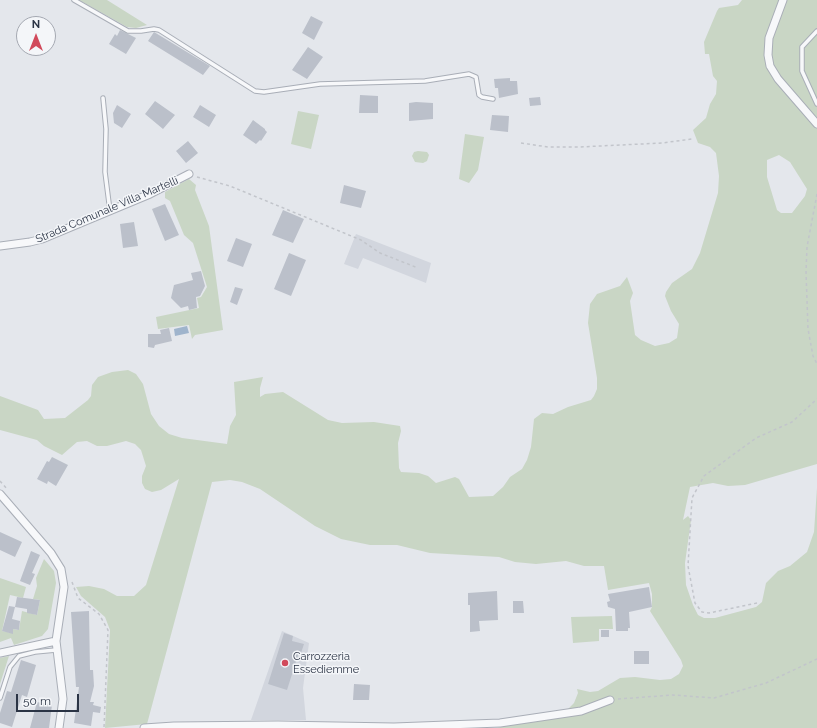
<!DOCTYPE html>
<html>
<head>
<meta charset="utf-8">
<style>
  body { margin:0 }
  #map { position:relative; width:817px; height:728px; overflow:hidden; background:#e4e7ec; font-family:Raleway,sans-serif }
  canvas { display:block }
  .north { position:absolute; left:16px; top:16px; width:40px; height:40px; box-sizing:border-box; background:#f4f6f9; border:1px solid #a4a8b1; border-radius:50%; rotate:0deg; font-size:11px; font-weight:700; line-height:16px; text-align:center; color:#2b3445 }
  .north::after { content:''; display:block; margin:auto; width:14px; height:18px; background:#d1495b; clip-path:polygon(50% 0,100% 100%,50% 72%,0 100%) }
  .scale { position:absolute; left:16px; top:694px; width:63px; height:18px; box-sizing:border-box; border:2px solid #2b3445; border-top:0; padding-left:5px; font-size:12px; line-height:14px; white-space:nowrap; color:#2b3445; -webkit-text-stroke:3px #f4f6f9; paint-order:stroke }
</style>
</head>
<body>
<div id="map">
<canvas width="817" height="728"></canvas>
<div class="north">N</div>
<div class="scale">50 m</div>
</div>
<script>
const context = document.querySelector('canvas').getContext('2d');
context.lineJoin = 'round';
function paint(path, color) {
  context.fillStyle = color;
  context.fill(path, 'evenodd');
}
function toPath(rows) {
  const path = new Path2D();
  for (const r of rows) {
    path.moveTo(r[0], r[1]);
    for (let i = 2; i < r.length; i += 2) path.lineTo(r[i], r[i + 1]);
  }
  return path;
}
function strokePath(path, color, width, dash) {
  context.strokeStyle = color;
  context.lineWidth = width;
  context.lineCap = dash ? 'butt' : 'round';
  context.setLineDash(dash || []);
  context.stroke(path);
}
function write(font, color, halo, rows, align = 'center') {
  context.font = font + ' Raleway,sans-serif';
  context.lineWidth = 3;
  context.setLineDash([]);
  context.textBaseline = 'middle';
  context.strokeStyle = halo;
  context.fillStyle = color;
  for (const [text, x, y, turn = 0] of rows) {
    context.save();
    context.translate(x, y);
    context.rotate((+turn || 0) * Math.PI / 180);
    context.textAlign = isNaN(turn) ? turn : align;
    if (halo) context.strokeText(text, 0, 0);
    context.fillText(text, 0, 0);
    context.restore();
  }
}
paint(toPath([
  [356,234,431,263,426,283,363,258,358,269,344,264],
  [282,631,309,643,303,688,306,720,251,720]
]), '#d2d6de');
paint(toPath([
  [79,0,107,0,147,25,136,28,127,27],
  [742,0,817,0,817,464,745,485,728,486,713,483,690,487,683,520,688,516,691,520,685,563,686,585,693,605,698,615,704,618,715,618,756,607,762,602,766,583,778,571,790,566,807,552,814,532,817,488,817,728,496,728,584,708,568,709,574,703,578,693,577,689,590,692,598,691,620,678,635,677,660,680,671,679,679,674,683,666,681,660,650,611,652,607,652,594,649,583,608,590,604,566,584,566,566,561,536,564,515,562,499,557,430,553,397,545,370,545,341,539,315,526,260,489,242,482,230,480,212,482,147,724,105,728,110,630,105,617,81,596,76,587,89,586,104,589,117,596,134,596,146,585,179,479,161,490,152,492,145,489,142,483,142,476,146,466,141,450,135,444,126,441,107,446,97,446,87,441,77,442,62,455,44,446,37,440,0,430,0,396,38,410,44,419,65,418,88,400,91,396,92,385,98,377,112,372,128,370,136,374,143,384,151,414,159,426,169,434,182,438,227,444,230,426,236,415,234,382,263,377,260,388,260,397,265,394,283,392,328,420,342,423,374,422,400,426,401,431,398,443,399,468,401,472,419,473,428,476,436,483,455,477,459,479,469,497,493,496,503,487,510,477,522,469,527,460,531,447,534,419,542,413,553,414,568,407,591,400,594,396,597,389,597,378,588,323,590,304,597,294,620,286,627,277,633,293,630,301,635,335,641,340,655,346,669,343,677,338,679,324,671,311,665,296,666,292,672,283,692,269,700,253,718,193,719,176,716,153,710,147,698,143,693,130,706,118,710,104,716,94,717,81,713,76,709,54,705,54,704,42,717,11,719,8,738,5],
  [779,155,790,162,807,189,805,196,792,213,781,213,777,210,767,177,767,160],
  [298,111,319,115,311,149,291,144],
  [465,134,484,137,478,170,469,183,459,179],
  [418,151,427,152,429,155,427,161,423,163,415,162,412,156,414,152],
  [189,179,196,185,195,190,209,226,223,330,195,335,192,339,189,325,158,329,156,317,199,308,197,298,201,297,207,287,193,243,184,235,170,201,165,198,165,192],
  [44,559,54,571,56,583,48,629,42,636,14,645,11,638,0,642,0,578,26,587,23,598,10,595,2,631,12,633,13,629,19,630,22,611,37,615,40,600,33,599,37,586,36,578],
  [612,616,613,629,599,629,599,641,573,643,571,617],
  [9,656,0,684,0,658]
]), '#c9d6c5');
paint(toPath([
  [187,326,189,333,175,336,174,329]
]), '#9fb4cc');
paint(toPath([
  [311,16,323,22,314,40,302,33],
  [120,30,136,38,126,54,109,44,115,34,117,36],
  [154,32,210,66,203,75,148,41],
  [308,47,323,57,307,79,292,70],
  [510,78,510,81,517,81,518,94,499,98,498,88,495,88,494,79],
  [360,95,378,96,378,113,359,113],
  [540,97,541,105,530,106,529,98],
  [155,101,175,115,163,129,145,114],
  [416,102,433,103,433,119,409,121,409,103],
  [117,105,131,114,122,128,114,123,113,113],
  [200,105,216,115,209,127,193,117],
  [492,115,509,116,508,132,490,130],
  [253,120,265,129,265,130,267,132,261,141,260,140,256,144,243,135],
  [188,141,198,153,186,163,176,151],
  [344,185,366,191,361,208,340,203],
  [165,204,179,235,165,241,152,209],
  [283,210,304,219,293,243,272,235],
  [134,222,138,246,123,248,120,224],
  [236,238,252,244,243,267,227,261],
  [289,253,306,260,291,296,274,289],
  [201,271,205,286,200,296,196,297,197,308,189,310,188,306,181,308,171,298,174,285,193,280,191,273],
  [235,287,243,289,237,305,230,302],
  [169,328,172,341,155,345,154,348,148,347,148,334,161,334,160,330],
  [52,457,68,465,56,486,48,481,47,484,37,479,47,461,49,462],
  [0,532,22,542,15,557,0,550],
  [31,551,40,555,32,573,35,574,30,585,20,581],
  [649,587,652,607,629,612,630,628,628,628,628,631,616,631,615,609,608,607,607,602,610,601,608,594],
  [497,591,498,620,479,621,480,631,470,632,470,605,468,605,468,593],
  [17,597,40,600,37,615,27,613,27,609,15,607],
  [513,601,523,601,524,613,513,613],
  [9,606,15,607,12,619,20,621,19,630,13,629,13,634,2,631],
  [89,611,90,670,93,670,94,686,90,702,94,702,93,705,101,707,100,713,93,712,91,726,74,723,79,687,76,687,71,612],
  [601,630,609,630,609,637,601,637],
  [284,633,293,636,292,641,304,644,301,653,299,652,287,690,268,684],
  [634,651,649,651,649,664,634,664],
  [21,660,36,665,27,697,22,695,12,727,0,723,0,713,7,691,11,692],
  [354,684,370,685,369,700,353,700],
  [37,702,52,705,49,728,30,728]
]), '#bbc0ca');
const service = toPath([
  [74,0,128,31,141,31,154,29,159,30,255,91,264,92,320,84,425,81,469,74,476,77,479,95,482,97,493,99],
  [817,31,802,47,802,71,817,104],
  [103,98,106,129,105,172,110,211],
  [0,698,10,667,19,656,35,652,56,650]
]);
const minor = toPath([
  [783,0,769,38,768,55,770,66,778,79,817,124],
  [0,246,30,242,42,239,150,194,189,174],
  [0,494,51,553,61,569,64,587,56,641,63,699,59,728],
  [0,653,56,641],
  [144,728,174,726,278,725,394,727,500,723,581,711,610,700]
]);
strokePath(service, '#a9aeb7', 5.5);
strokePath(minor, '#a9aeb7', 9);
strokePath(toPath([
  [521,143,548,147,579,147,662,143,692,139],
  [197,177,230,186,361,240,380,253,418,268],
  [817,194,807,247,806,272,808,329,813,356,817,364],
  [0,481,8,490],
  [72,582,78,598,99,614,108,630,104,728],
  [757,603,709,613,702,612,695,603,688,566,692,498,704,476,756,438,792,422,817,399],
  [618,699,673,695,714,698,766,683,817,659]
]), '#c2c5cb', 1.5, [3, 3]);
strokePath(service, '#f7f8fa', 3.5);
strokePath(minor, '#f7f8fa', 7);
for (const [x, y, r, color] of [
  [285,663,4,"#d1495b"]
]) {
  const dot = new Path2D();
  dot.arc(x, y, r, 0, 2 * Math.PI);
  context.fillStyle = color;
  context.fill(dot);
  strokePath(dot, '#f4f6f9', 1.5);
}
write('11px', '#2b3445', '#f4f6f9', [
  ["Strada Comunale Villa Martelli",107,210,-23]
]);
write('11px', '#2b3445', '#f4f6f9', [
  ["Carrozzeria",293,657],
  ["Essediemme",293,670]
], 'left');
</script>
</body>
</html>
